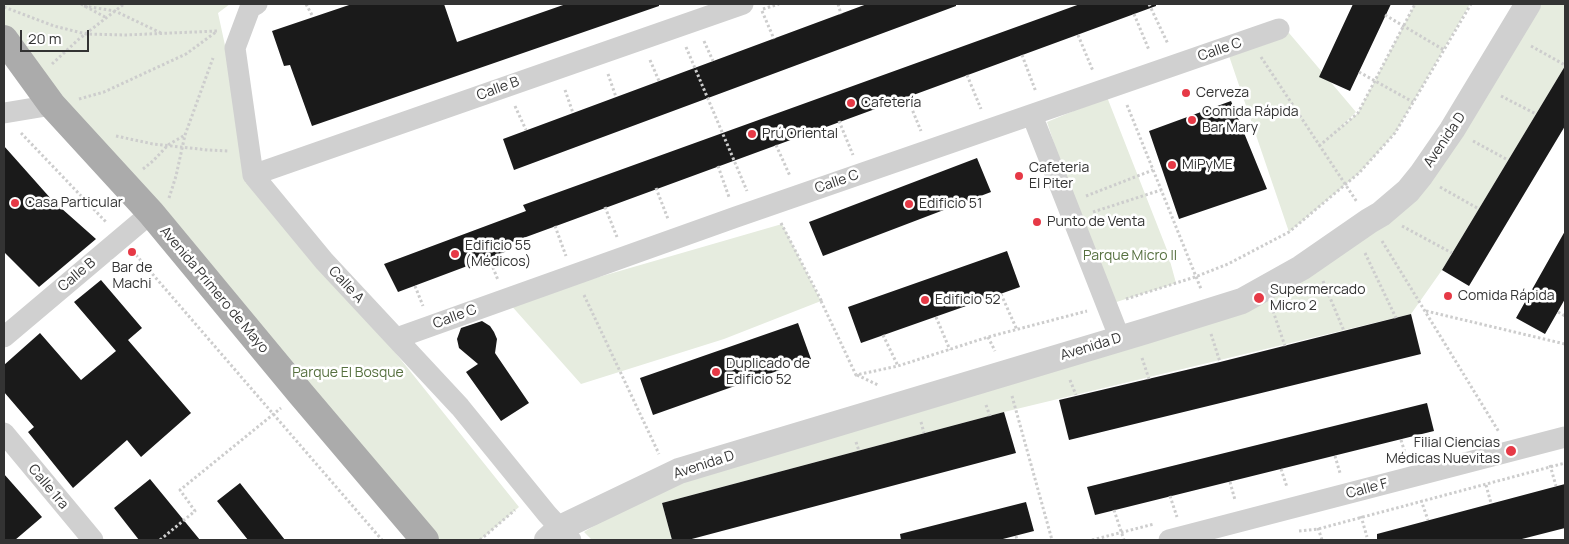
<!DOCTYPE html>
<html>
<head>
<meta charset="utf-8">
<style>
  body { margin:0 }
  #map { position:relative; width:1569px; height:544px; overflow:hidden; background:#fff; font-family:Manrope,sans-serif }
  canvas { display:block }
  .frame { position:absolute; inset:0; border:5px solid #333; pointer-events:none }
  .scale { position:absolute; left:20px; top:30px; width:69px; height:22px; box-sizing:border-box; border:2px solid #333; border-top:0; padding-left:6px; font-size:15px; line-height:18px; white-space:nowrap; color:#333; -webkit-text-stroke:4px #fff; paint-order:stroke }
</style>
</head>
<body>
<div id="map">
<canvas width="1569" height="544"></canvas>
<div class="frame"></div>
<div class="scale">20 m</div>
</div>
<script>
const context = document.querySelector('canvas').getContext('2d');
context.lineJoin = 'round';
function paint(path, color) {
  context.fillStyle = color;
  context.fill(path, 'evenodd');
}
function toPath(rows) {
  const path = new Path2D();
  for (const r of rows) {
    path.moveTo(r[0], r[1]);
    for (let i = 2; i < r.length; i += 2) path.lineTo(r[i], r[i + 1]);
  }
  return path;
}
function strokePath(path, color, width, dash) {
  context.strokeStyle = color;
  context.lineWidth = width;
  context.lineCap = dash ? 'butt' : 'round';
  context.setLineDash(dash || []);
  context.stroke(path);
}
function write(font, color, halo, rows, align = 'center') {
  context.font = font + ' Manrope,sans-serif';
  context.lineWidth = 5;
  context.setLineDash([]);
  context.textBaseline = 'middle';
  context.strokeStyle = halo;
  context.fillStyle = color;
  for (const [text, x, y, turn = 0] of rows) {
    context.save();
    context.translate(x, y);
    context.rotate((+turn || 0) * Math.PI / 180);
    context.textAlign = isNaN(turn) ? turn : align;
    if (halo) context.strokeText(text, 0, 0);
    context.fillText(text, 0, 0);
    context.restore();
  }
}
paint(toPath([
  [4,4,230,4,218,13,253,175,519,507,480,540,428,540,4,29],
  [1415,4,1470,4,1395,133,1359,173,1289,232,1227,50,1289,33,1356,112,1339,129,1358,113],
  [1531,4,1565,4,1565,66,1442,270,1411,314,1004,412,662,503,672,540,592,540,584,532,656,488,1245,308,1404,201],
  [1107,97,1167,250,1176,283,1107,305,1047,122],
  [782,224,821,301,724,339,581,384,509,303]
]), '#e6ecdf');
paint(toPath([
  [352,4,444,4,457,42,566,4,659,4,659,6,312,126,290,65,284,66,272,31],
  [867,4,956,4,956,6,514,170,503,139],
  [1080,4,1156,4,1156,6,507,244,510,250,398,292,384,264,526,211,523,205],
  [1353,4,1391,4,1350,91,1319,77],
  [1565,66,1565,126,1469,286,1442,270],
  [1231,101,1267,189,1179,219,1149,131],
  [4,146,52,200,96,239,39,287,4,252],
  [977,158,991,192,823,256,809,222],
  [1565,231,1565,299,1545,334,1516,318],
  [1007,251,1020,287,861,343,848,307],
  [101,280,142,328,128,340,191,413,141,457,127,440,73,488,28,432,34,427,4,392,4,365,40,333,81,380,116,351,74,302],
  [1411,314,1421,354,1069,440,1059,400,1220,362],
  [482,321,490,326,494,332,497,339,495,353,529,403,501,421,466,372,478,364,459,348,457,339,461,328],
  [798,323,811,359,653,415,640,378],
  [1427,403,1434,431,1095,515,1087,487],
  [1004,412,1016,453,688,540,672,540,662,503],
  [4,474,42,517,15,540,4,540],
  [150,479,200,540,139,540,114,508],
  [240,483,285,540,248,540,217,501],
  [1565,484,1565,528,1518,540,1377,540,1377,534],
  [1026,502,1034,531,999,540,901,540,900,534]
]), '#1a1a1a');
strokePath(toPath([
  [81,4,105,17],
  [306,4,313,17],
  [838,4,841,14],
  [1149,4,1168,44],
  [84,6,115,11,161,33],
  [4,7,54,26,86,34,126,35,217,31],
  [763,9,779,4],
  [762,11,774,39],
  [1134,14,1149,50],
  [1385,15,1444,50],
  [1078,35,1093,71],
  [704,41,713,61],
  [1531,46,1565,65],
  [686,47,747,191],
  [1022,55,1036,92],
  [1261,57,1357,202],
  [650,60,659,81],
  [52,64,79,39,124,4],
  [1359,72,1413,102],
  [608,74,616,97],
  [967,75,981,109],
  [565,90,573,113],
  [1501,96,1536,114],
  [907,97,921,131],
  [79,99,104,92,186,54,216,32],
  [1127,105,1201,289],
  [515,106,526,130],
  [839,121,853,155],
  [21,133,106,222],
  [116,136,153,144,208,150,228,151],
  [1473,141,1508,160],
  [776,145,790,176],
  [1319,146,1358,113,1415,4],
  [718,166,729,197],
  [143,169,153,161,168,145,185,135],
  [1440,187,1479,209],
  [656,188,668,219],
  [1086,196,1153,170],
  [169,198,176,176,185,135,213,58],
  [605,207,617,237],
  [1093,212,1161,190],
  [781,223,822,302],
  [555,226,566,256],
  [1402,226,1452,253],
  [1382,241,1499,432],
  [1365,253,1396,318],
  [136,255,382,540],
  [489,258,498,280],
  [1323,281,1344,331],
  [415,286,423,306],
  [1001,294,1017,330],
  [584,295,659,454],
  [1126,299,1195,277,1228,264,1289,232,1359,173,1395,133,1471,4],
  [821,301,856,375,898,366,988,337,1087,311],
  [1273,311,1285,346],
  [1426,311,1565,344],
  [1558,312,1565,316],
  [936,317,950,350],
  [1211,334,1220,362],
  [883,335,898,366],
  [988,337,995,351],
  [1142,358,1149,379],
  [857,375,878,385],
  [1070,380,1076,395],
  [1012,396,1052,540],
  [986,405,990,416],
  [921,422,924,433],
  [1401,440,1406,456],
  [856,442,859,451],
  [1335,456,1340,473],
  [1550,465,1556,486],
  [1281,469,1287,487],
  [1230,482,1235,500],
  [1486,485,1491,503],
  [1170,496,1177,517],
  [1421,500,1428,520],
  [1114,510,1124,540],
  [1361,516,1367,537],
  [1318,528,1322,540],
  [1299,531,1318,529,1565,463],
  [1016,536,1017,540],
  [160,540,195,511,180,490,281,408],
  [480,540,515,510],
  [1092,540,1154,524]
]), '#cdcdcd', 3, [2.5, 2.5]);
strokePath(toPath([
  [257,4,250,8,235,48,253,175,324,261,460,407,547,514,571,540],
  [4,113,52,105],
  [1032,115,1120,339],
  [253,175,743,4],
  [4,337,151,213],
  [397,338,736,217,1279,29],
  [4,433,93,540],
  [1169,540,1565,437]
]), '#d0d0d0', 21);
strokePath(toPath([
  [547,540,560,528,679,471,1146,331,1242,301,1301,268,1369,221,1381,214,1408,191,1421,175,1452,130,1528,4]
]), '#d0d0d0', 26);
strokePath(toPath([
  [4,39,52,105,151,213,301,394,425,540]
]), '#ababab', 28);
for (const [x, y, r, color] of [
  [1186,93,5,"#e63946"],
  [851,103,5,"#e63946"],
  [1192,120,5,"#e63946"],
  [752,134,5,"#e63946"],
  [1172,165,5,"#e63946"],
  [1019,176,5,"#e63946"],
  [15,203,5,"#e63946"],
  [909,204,5,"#e63946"],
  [1037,222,5,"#e63946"],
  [132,252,5,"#e63946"],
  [455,254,5,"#e63946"],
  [1448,296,5,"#e63946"],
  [1259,298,6,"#e63946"],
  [925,300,5,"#e63946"],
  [716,372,5,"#e63946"],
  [1511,451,6,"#e63946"]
]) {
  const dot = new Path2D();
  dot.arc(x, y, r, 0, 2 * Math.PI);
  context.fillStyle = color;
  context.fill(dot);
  strokePath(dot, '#fff', 2);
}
write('14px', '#333', '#fff', [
  ["Calle C",1220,50,-19],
  ["Calle B",498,89,-20],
  ["Avenida D",1445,140,-56],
  ["Calle C",837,182,-19],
  ["Calle B",77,275,-40],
  ["Calle A",346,285,47],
  ["Avenida Primero de Mayo",214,290,50],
  ["Calle C",455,317,-20],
  ["Avenida D",1091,347,-17],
  ["Avenida D",704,465,-18],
  ["Calle 1ra",48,487,50],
  ["Calle F",1367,489,-15]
]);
write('14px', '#333', '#fff', [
  ["Cerveza",1196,93],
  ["Cafetería",861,103],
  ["Comida Rápida",1202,112],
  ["Bar Mary",1202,128],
  ["Prú Oriental",762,134],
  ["MiPyME",1182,165],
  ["Cafeteria",1029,168],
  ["El Piter",1029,184],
  ["Casa Particular",25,203],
  ["Edificio 51",919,204],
  ["Punto de Venta",1047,222],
  ["Edificio 55",465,246],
  ["(Médicos)",465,262],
  ["Bar de",132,268,"center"],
  ["Machi",132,284,"center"],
  ["Supermercado",1270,290],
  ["Micro 2",1270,306],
  ["Comida Rápida",1458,296],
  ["Edificio 52",935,300],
  ["Duplicado de",726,364],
  ["Edificio 52",726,380],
  ["Filial Ciencias",1500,443,"right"],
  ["Médicas Nuevitas",1500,459,"right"]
], 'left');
write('14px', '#56703f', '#fff', [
  ["Parque Micro II",1130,256],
  ["Parque El Bosque",348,373]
]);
</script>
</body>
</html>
